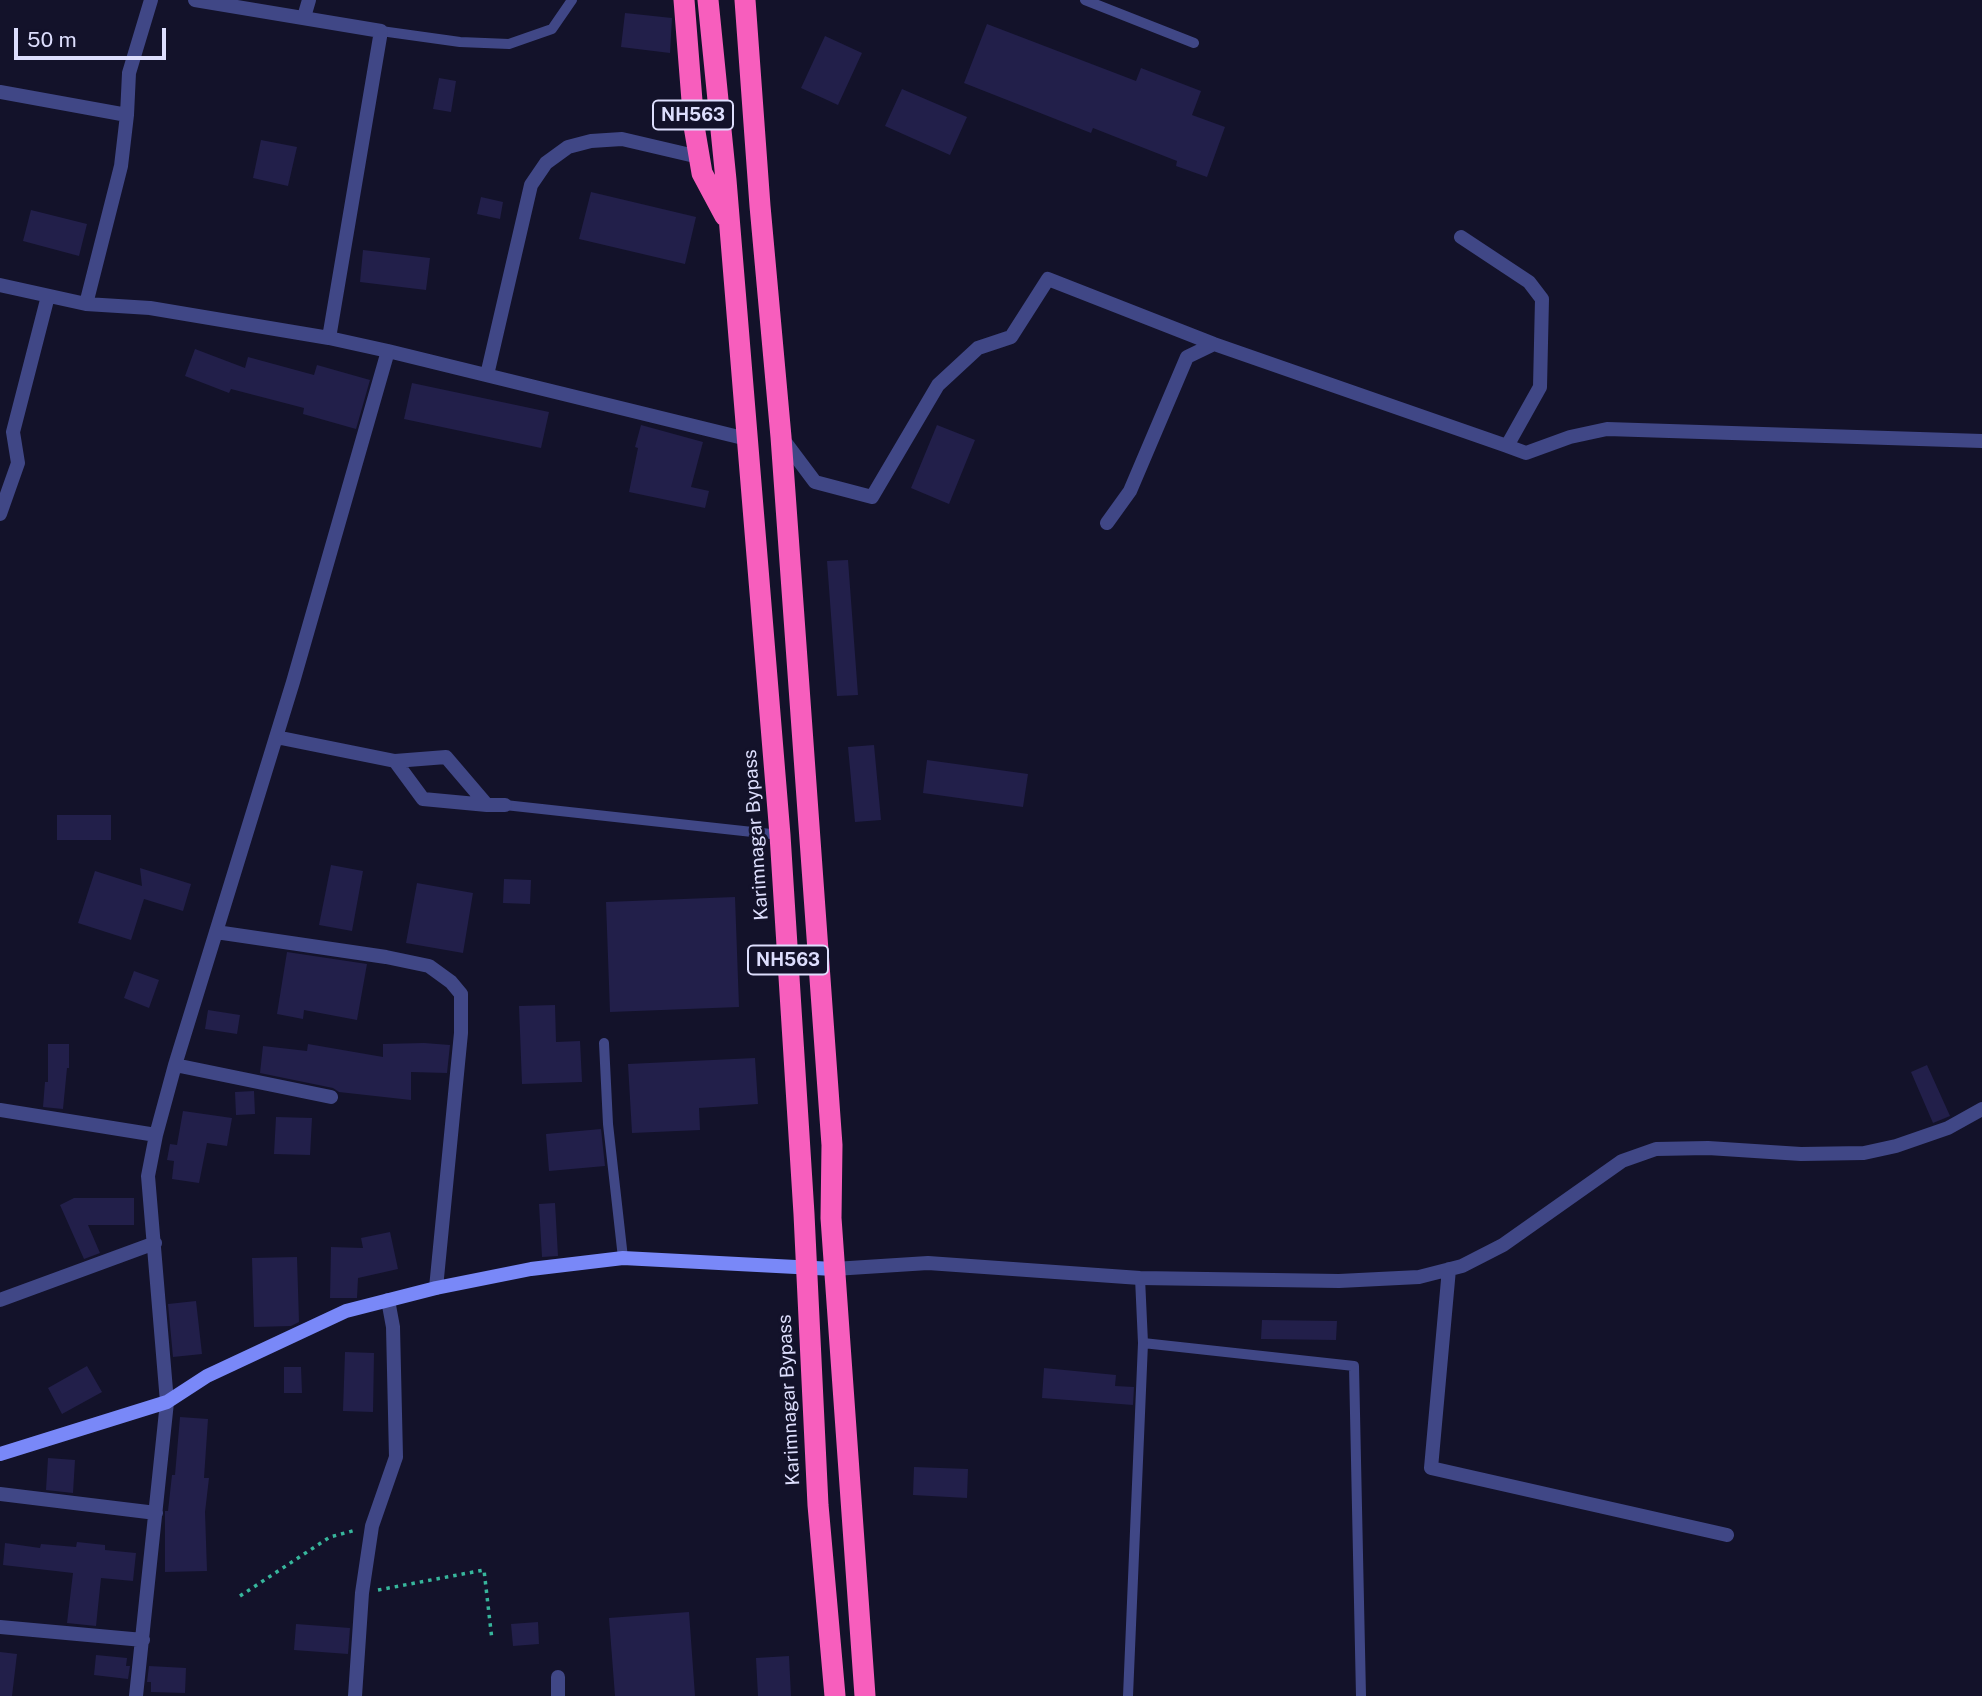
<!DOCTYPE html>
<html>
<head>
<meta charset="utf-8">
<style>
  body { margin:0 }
  #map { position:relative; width:1982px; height:1696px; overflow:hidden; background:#13122a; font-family:"Public Sans",sans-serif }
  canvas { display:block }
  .scale { position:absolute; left:14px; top:28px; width:152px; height:32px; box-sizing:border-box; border:4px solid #dddefd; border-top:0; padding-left:9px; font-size:21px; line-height:24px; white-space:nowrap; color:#dddefd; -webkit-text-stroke:5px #13122a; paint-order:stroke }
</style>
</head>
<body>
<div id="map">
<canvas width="1982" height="1696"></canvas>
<div class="scale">50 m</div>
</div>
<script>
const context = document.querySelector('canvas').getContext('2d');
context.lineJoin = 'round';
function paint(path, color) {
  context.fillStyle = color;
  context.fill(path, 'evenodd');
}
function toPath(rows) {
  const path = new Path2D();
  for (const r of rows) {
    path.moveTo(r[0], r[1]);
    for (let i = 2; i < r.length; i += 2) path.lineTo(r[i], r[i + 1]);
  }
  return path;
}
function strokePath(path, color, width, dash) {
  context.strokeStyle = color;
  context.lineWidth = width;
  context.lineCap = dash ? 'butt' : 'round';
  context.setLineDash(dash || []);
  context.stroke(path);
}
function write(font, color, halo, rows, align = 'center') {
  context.font = font + ' "Public Sans",sans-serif';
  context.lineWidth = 6;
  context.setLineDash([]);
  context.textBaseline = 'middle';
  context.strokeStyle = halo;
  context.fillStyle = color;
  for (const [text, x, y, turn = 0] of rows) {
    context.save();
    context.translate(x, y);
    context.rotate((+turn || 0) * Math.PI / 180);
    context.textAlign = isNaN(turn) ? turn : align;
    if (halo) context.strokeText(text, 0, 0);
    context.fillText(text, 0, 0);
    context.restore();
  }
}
paint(toPath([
  [625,13,672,18,670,53,621,47],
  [987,24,1136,81,1141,68,1201,91,1192,115,1225,127,1207,177,1176,166,1177,161,1093,128,1091,133,964,83],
  [825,36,862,53,838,105,801,88],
  [439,78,456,81,451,112,433,109],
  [902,89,967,117,950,155,885,126],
  [261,140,297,147,288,186,253,178],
  [591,192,696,217,685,264,579,239],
  [481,197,503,202,500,219,477,214],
  [31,210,87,224,79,256,23,241],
  [363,250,430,258,426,290,360,282],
  [195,349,245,368,248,357,314,375,317,365,370,380,356,429,303,414,304,408,231,389,229,393,185,376],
  [412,383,549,412,541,448,404,419],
  [641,425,703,442,691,487,709,491,705,508,629,492,638,448,635,447],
  [937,425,975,440,949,504,911,488],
  [848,560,858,695,837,696,827,561],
  [874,745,881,820,855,822,848,747],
  [927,760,1028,774,1023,807,923,793],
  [57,815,111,815,111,840,57,840],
  [331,865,363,871,352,931,319,925],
  [140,868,191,884,183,911,144,899,131,940,78,923,95,871,142,886],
  [504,879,531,880,530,904,503,903],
  [417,883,473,893,463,953,406,943],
  [735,897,739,1007,610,1012,606,902],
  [287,952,367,964,357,1020,304,1010,303,1019,277,1014],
  [134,971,159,980,149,1008,124,998],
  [555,1005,556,1042,580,1041,582,1082,522,1084,519,1006],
  [208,1010,240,1015,237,1034,205,1029],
  [424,1043,450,1045,447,1073,411,1072,411,1100,339,1092,333,1088,260,1073,263,1046,307,1051,308,1044,383,1057,383,1044],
  [48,1044,69,1044,69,1068,67,1068,63,1109,43,1107,45,1082,48,1082],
  [755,1058,758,1104,699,1108,700,1130,632,1133,628,1064],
  [1927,1065,1950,1116,1933,1123,1911,1072],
  [254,1091,255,1114,236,1115,235,1092],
  [183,1111,232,1118,227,1146,207,1143,199,1183,172,1179,174,1161,167,1160,170,1144,177,1145],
  [276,1117,312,1118,310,1155,274,1154],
  [601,1129,605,1166,549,1171,546,1134],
  [74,1198,134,1198,134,1225,88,1225,100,1253,84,1259,60,1205],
  [555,1203,558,1256,542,1257,539,1204],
  [390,1232,398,1269,358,1278,357,1298,330,1298,331,1247,363,1248,361,1238],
  [297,1257,299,1322,291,1326,254,1327,252,1258],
  [196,1301,202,1354,173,1357,168,1304],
  [1262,1320,1337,1321,1336,1340,1261,1339],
  [345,1352,374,1353,373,1412,343,1411],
  [87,1366,102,1392,62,1414,48,1388],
  [284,1367,301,1367,302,1393,284,1393],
  [1044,1368,1116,1375,1115,1386,1134,1387,1133,1405,1042,1398],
  [180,1417,208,1419,204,1478,209,1478,205,1512,207,1571,165,1572,165,1511,168,1511,172,1475,175,1475],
  [48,1458,75,1460,73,1493,46,1490],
  [914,1467,968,1469,967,1498,913,1495],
  [77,1542,105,1545,105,1550,136,1553,133,1581,101,1578,96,1626,67,1623,73,1573,3,1565,5,1543,40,1548,41,1544,76,1547],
  [689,1612,695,1696,615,1696,609,1618],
  [538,1622,539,1644,513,1646,511,1624],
  [296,1624,350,1628,348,1654,294,1650],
  [0,1652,17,1654,12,1696,0,1696],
  [96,1655,127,1658,126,1666,130,1666,128,1679,94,1675],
  [789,1656,791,1696,758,1696,756,1658],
  [149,1666,186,1668,185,1693,151,1692,151,1682,147,1682]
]), '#221f4a');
strokePath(toPath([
  [378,1590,484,1570,492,1640],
  [240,1596,330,1537,356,1530]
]), '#37b69c', 3.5, [3.5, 5]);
strokePath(toPath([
  [1085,0,1194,43],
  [381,31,460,42,509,44,552,29,572,0],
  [505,805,780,835],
  [604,1043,608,1124,623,1258],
  [1140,1278,1143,1343,1354,1366,1361,1696],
  [1128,1696,1143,1343]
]), '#404786', 10);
strokePath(toPath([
  [195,0,381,31,329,338,388,351,747,439],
  [304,17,309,0],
  [0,92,127,115],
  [0,285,86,304,150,308,329,338],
  [86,304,121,166,127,115,129,73,151,0],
  [487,375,531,185,546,163,568,147,591,141,622,139,699,157],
  [782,438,815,482,872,497,938,385,978,348,1011,337,1048,279,1214,344,1507,446,1540,387,1542,299,1529,282,1461,237],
  [1507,446,1526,453,1570,437,1607,429,1982,441],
  [0,514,18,463,13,432,48,296],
  [1107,523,1130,491,1187,357,1214,344],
  [276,737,395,761],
  [487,805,423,799,395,761,446,757,487,805,505,805],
  [216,932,386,957,429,966,451,982,461,994,461,1033,436,1288],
  [175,1065,293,682,388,351],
  [0,1110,156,1135],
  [834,1269,928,1263,1140,1278,1339,1281,1419,1277,1462,1266,1503,1245,1622,1161,1656,1149,1708,1148,1801,1154,1864,1153,1896,1146,1948,1128,1982,1109],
  [1449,1269,1431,1468,1727,1535],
  [0,1300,155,1243],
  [0,1494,156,1513],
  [0,1627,143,1640],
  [558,1677,558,1696],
  [136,1696,167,1402,148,1176,156,1135,175,1065,331,1097],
  [355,1696,362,1593,372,1526,396,1457,393,1327,388,1300]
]), '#404786', 14);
strokePath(toPath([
  [0,1454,167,1402,207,1376,346,1311,436,1288,531,1269,623,1258,834,1269]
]), '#7988f8', 14);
strokePath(toPath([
  [684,0,694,126,702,173,725,216],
  [708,0,726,180,780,835,804,1214,818,1505,835,1696],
  [745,0,760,206,781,437,832,1145,831,1218,865,1696]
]), '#f75ebd', 21);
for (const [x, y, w] of [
  [693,115,80],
  [788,960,80]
]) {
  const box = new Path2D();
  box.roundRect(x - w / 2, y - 14.5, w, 29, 5);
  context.fillStyle = '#13122a';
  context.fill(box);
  strokePath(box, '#dddefd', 2);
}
write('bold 18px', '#dddefd', null, [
  ["NH563",693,115],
  ["NH563",788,960]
]);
write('19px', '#dddefd', '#13122a', [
  ["Karimnagar Bypass",756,835,-94],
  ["Karimnagar Bypass",789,1400,-93]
]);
</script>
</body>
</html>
